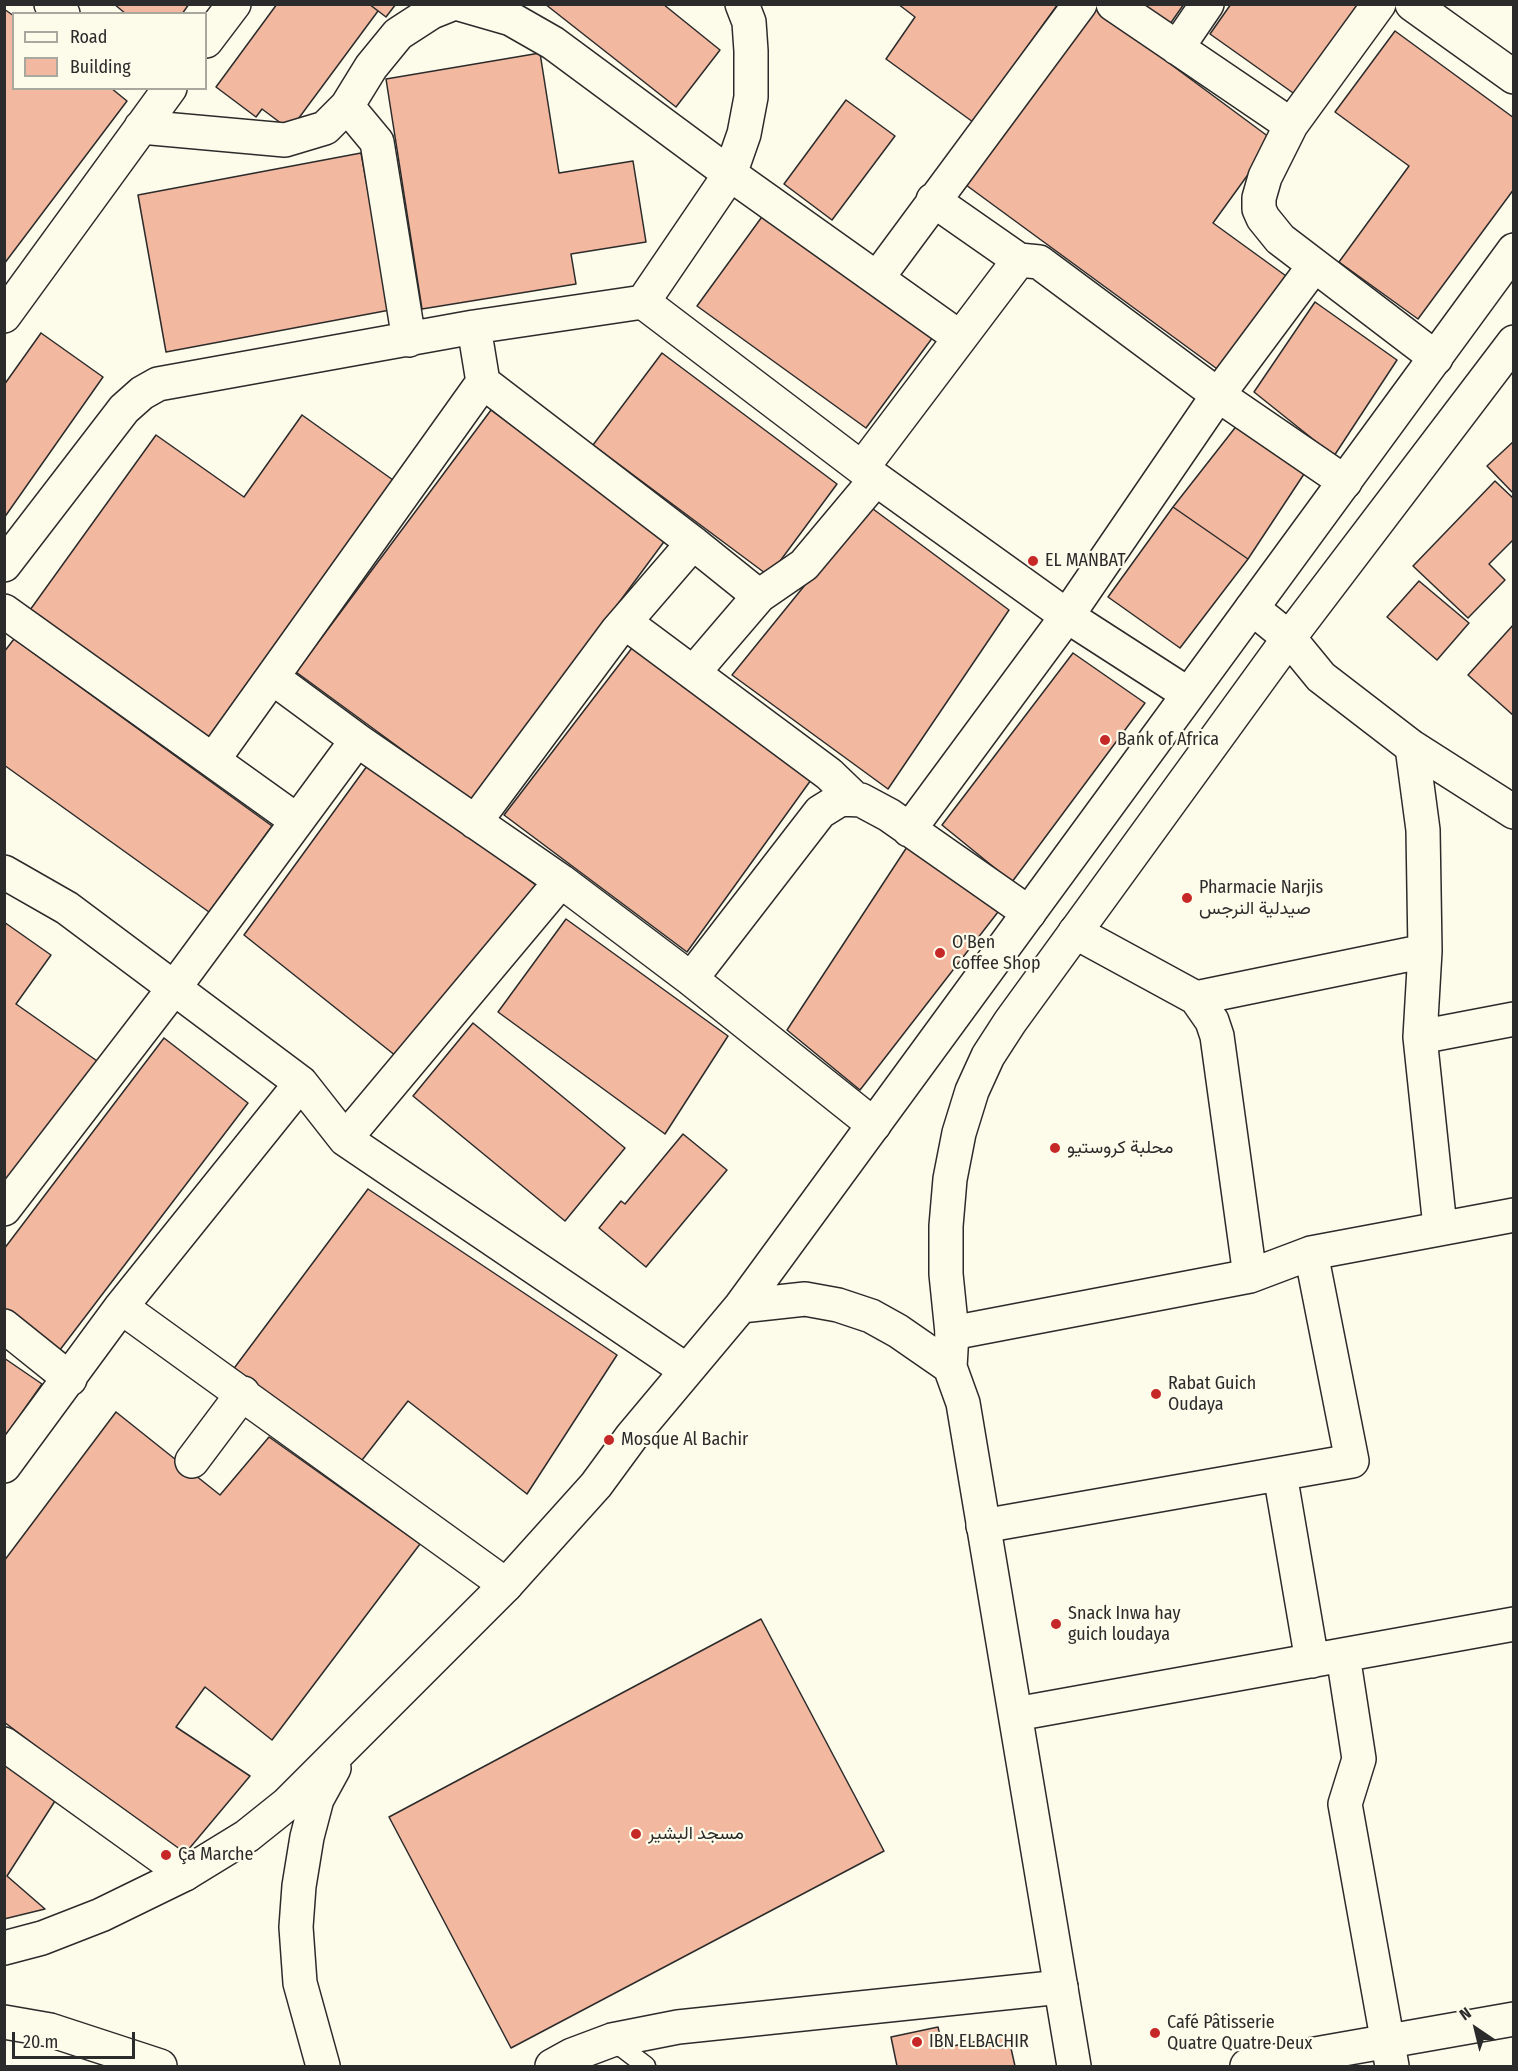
<!DOCTYPE html>
<html>
<head>
<meta charset="utf-8">
<style>
  body { margin:0 }
  #map { position:relative; width:1518px; height:2071px; overflow:hidden; background:#fdfbea; font-family:"Fira Sans Condensed",sans-serif }
  canvas { display:block }
  .frame { position:absolute; inset:0; border:6px solid #2b2b2b; pointer-events:none }
  .legend { position:absolute; left:12px; top:12px; width:195px; height:78px; box-sizing:border-box; background:#fdfbea; border:2px solid #a9a89e; margin:0; padding:8px 10px; list-style:none; font-size:18px; color:#2b2b2b }
  .legend li { display:flex; align-items:center; gap:12px; height:30px }
  .legend b { width:30px; border:2px solid #a9a89e }
  .north { position:absolute; left:1446px; top:1999px; width:60px; height:60px; -webkit-text-stroke:4px #fdfbea; paint-order:stroke; rotate:325deg; font-size:16px; font-weight:700; line-height:24px; text-align:center; color:#2b2b2b }
  .north::after { content:''; display:block; margin:auto; width:21px; height:27px; background:#2b2b2b; clip-path:polygon(50% 0,100% 100%,50% 72%,0 100%) }
  .scale { position:absolute; left:12px; top:2032px; width:123px; height:27px; box-sizing:border-box; border:3px solid #2b2b2b; border-top:0; padding-left:8px; font-size:18px; line-height:21px; white-space:nowrap; color:#2b2b2b; -webkit-text-stroke:4px #fdfbea; paint-order:stroke }
</style>
</head>
<body>
<div id="map">
<canvas width="1518" height="2071"></canvas>
<div class="frame"></div>
<ul class="legend">
<li><b style="height:8px;background:#fdfbea"></b>Road</li>
<li><b style="height:16px;background:#f2b8a0"></b>Building</li>
</ul>
<div class="north">N</div>
<div class="scale">20 m</div>
</div>
<script>
const context = document.querySelector('canvas').getContext('2d');
context.lineJoin = 'round';
function paint(path, color) {
  context.fillStyle = color;
  context.fill(path, 'evenodd');
}
function toPath(rows) {
  const path = new Path2D();
  for (const r of rows) {
    path.moveTo(r[0], r[1]);
    for (let i = 2; i < r.length; i += 2) path.lineTo(r[i], r[i + 1]);
  }
  return path;
}
function strokePath(path, color, width, dash) {
  context.strokeStyle = color;
  context.lineWidth = width;
  context.lineCap = dash ? 'butt' : 'round';
  context.setLineDash(dash || []);
  context.stroke(path);
}
function write(font, color, halo, rows, align = 'center') {
  context.font = font + ' "Fira Sans Condensed",Vazirmatn,sans-serif';
  context.lineWidth = 4.5;
  context.setLineDash([]);
  context.textBaseline = 'middle';
  context.strokeStyle = halo;
  context.fillStyle = color;
  for (const [text, x, y, turn = 0] of rows) {
    context.save();
    context.translate(x, y);
    context.rotate((+turn || 0) * Math.PI / 180);
    context.textAlign = isNaN(turn) ? turn : align;
    if (halo) context.strokeText(text, 0, 0);
    context.fillText(text, 0, 0);
    context.restore();
  }
}
const building = toPath([
  [114,4,189,4,182,14,126,14,114,4],
  [277,4,369,4,378,11,290,130,262,109,256,117,216,87,277,4],
  [369,4,396,4,386,17,369,4],
  [545,4,663,4,720,50,676,107,545,4],
  [898,4,1058,4,973,122,886,59,915,17,898,4],
  [1143,4,1184,4,1170,24,1143,4],
  [1231,4,1361,4,1296,95,1210,34,1231,4],
  [4,9,14,16,14,88,111,88,127,101,4,264,4,9],
  [1096,9,1273,140,1213,223,1293,281,1224,374,966,185,1096,9],
  [1395,31,1514,118,1514,189,1418,319,1339,262,1409,166,1335,112,1395,31],
  [540,53,559,173,633,161,646,242,571,254,576,284,422,309,386,79,540,53],
  [846,100,895,136,832,220,784,184,846,100],
  [361,153,390,310,166,352,138,195,361,153],
  [764,214,933,337,866,428,697,306,764,214],
  [1315,302,1397,360,1334,456,1254,392,1315,302],
  [41,333,103,377,4,518,4,385,41,333],
  [662,353,837,484,769,576,593,445,662,353],
  [491,410,666,539,472,801,296,672,491,410],
  [302,415,393,480,208,738,30,610,156,435,244,497,302,415],
  [1238,424,1306,471,1248,559,1173,507,1238,424],
  [1514,441,1514,494,1487,466,1514,441],
  [1495,481,1514,499,1514,539,1489,564,1505,580,1468,618,1413,566,1495,481],
  [869,506,1009,610,888,789,732,675,869,506],
  [1173,507,1248,559,1180,648,1108,597,1173,507],
  [1419,581,1469,623,1437,660,1387,617,1419,581],
  [1514,624,1514,716,1468,675,1514,624],
  [14,639,272,826,209,912,4,765,4,652,14,639],
  [635,644,816,773,687,952,504,815,635,644],
  [1073,653,1145,703,1012,882,942,825,1073,653],
  [370,762,537,886,401,1060,244,935,370,762],
  [907,847,998,912,860,1090,787,1030,907,847],
  [566,919,728,1036,665,1134,498,1012,566,919],
  [4,922,51,955,16,1004,100,1063,4,1195,4,922],
  [473,1023,625,1148,565,1221,413,1096,473,1023],
  [164,1038,248,1103,53,1359,4,1323,4,1249,164,1038],
  [683,1134,727,1170,646,1267,599,1228,621,1201,625,1204,683,1134],
  [368,1189,617,1355,527,1494,408,1401,359,1464,232,1371,368,1189],
  [4,1358,42,1384,4,1438,4,1358],
  [116,1412,220,1495,269,1437,420,1544,272,1740,205,1687,176,1727,250,1776,183,1856,4,1722,4,1561,116,1412],
  [761,1619,884,1851,511,2048,389,1817,761,1619],
  [4,1763,55,1801,7,1876,45,1909,4,1919,4,1763],
  [938,2027,943,2048,1008,2035,1015,2066,897,2066,891,2037,938,2027]
]);
paint(building, '#f2b8a0');
strokePath(building, '#2b2b2b', 1.5);
const service = toPath([
  [612,2040,646,2066]
]);
const minor = toPath([
  [51,4,63,14],
  [459,4,511,19,553,43,730,174,959,337],
  [1113,4,1291,125],
  [1379,4,1291,125,1265,177,1259,198,1259,209,1263,218,1280,239,1436,358],
  [1412,4,1514,77],
  [206,41,234,4],
  [1177,48,1207,4],
  [347,106,377,142,409,340],
  [141,127,285,140,325,128,347,106,371,67,398,34,432,12,452,4],
  [933,200,1019,260,1039,262,1218,395,1345,482],
  [878,277,1080,4],
  [643,302,730,174,744,134,751,97,751,51,749,22,742,4],
  [4,316,170,88],
  [483,382,693,543,759,596],
  [862,468,1019,260],
  [4,565,124,409,142,393,158,384,474,327,643,302,876,479,1067,616,1188,694],
  [1252,608,1289,638,1321,677,1412,747,1514,812],
  [4,611,296,820],
  [626,623,829,774,854,798],
  [693,673,759,596,804,565,876,479],
  [273,678,357,740,561,881],
  [1412,747,1423,830,1425,951,1420,1037,1440,1227],
  [213,760,483,382,474,327],
  [475,822,617,631,693,543],
  [909,830,1067,616,1218,395,1314,266],
  [4,872,67,908,301,1083,345,1139,686,1370],
  [1075,932,1196,998,1212,1021,1217,1036,1250,1276],
  [691,979,820,812,841,799,861,800,889,815,1029,913],
  [1196,998,1425,951],
  [1420,1037,1514,1019],
  [345,1139,561,881,691,979,874,1125],
  [4,1209,174,988,357,740],
  [121,1307,506,1585],
  [4,1326,70,1379],
  [952,1333,1250,1276,1311,1253,1514,1215],
  [192,1461,243,1393],
  [4,1466,121,1307,301,1083],
  [1280,1474,1312,1661],
  [983,1526,1352,1461,1311,1253],
  [1343,1655,1359,1759,1345,1804,1392,2066],
  [1016,1714,1514,1624],
  [4,1744,185,1874],
  [552,2066,572,2055,612,2040,678,2027,1061,1987],
  [1247,2066,1514,2019]
]);
const tertiary = toPath([
  [741,1306,805,1299,838,1305,871,1316,898,1331,950,1367],
  [4,1948,42,1938,101,1915,185,1874,247,1836,287,1804,506,1585,596,1485,632,1436,741,1306,1514,250],
  [4,2022,50,2030,160,2066],
  [323,2066,300,1983,296,1927,299,1886,307,1837,317,1799,334,1768],
  [1074,2066,963,1403,950,1367,952,1333,946,1274,946,1226,950,1179,959,1133,972,1091,988,1056,1010,1022,1289,638,1514,342]
]);
strokePath(service, '#2b2b2b', 21);
strokePath(minor, '#2b2b2b', 36);
strokePath(tertiary, '#2b2b2b', 36);
strokePath(service, '#fdfbea', 18);
strokePath(minor, '#fdfbea', 33);
strokePath(tertiary, '#fdfbea', 33);
for (const [x, y, r, color] of [
  [1033,561,6,"#c62828"],
  [1105,740,6,"#c62828"],
  [1187,898,6,"#c62828"],
  [940,953,6,"#c62828"],
  [1055,1148,6,"#c62828"],
  [1156,1394,6,"#c62828"],
  [609,1440,6,"#c62828"],
  [1056,1624,6,"#c62828"],
  [636,1834,6,"#c62828"],
  [166,1855,6,"#c62828"],
  [1155,2033,6,"#c62828"],
  [917,2042,6,"#c62828"]
]) {
  const dot = new Path2D();
  dot.arc(x, y, r, 0, 2 * Math.PI);
  context.fillStyle = color;
  context.fill(dot);
  strokePath(dot, '#fdfbea', 2);
}
write('18px', '#2b2b2b', '#fdfbea', [
  ["EL MANBAT",1045,561],
  ["Bank of Africa",1117,740],
  ["Pharmacie Narjis",1199,888],
  ["صيدلية النرجس",1199,909],
  ["O'Ben",952,943],
  ["Coffee Shop",952,964],
  ["محلبة كروستيو",1067,1148],
  ["Rabat Guich",1168,1384],
  ["Oudaya",1168,1405],
  ["Mosque Al Bachir",621,1440],
  ["Snack Inwa hay",1068,1614],
  ["guich loudaya",1068,1635],
  ["مسجد البشير",648,1834],
  ["Ça Marche",178,1855],
  ["Café Pâtisserie",1167,2023],
  ["Quatre Quatre Deux",1167,2044],
  ["IBN ELBACHIR",929,2042]
], 'left');
</script>
</body>
</html>
